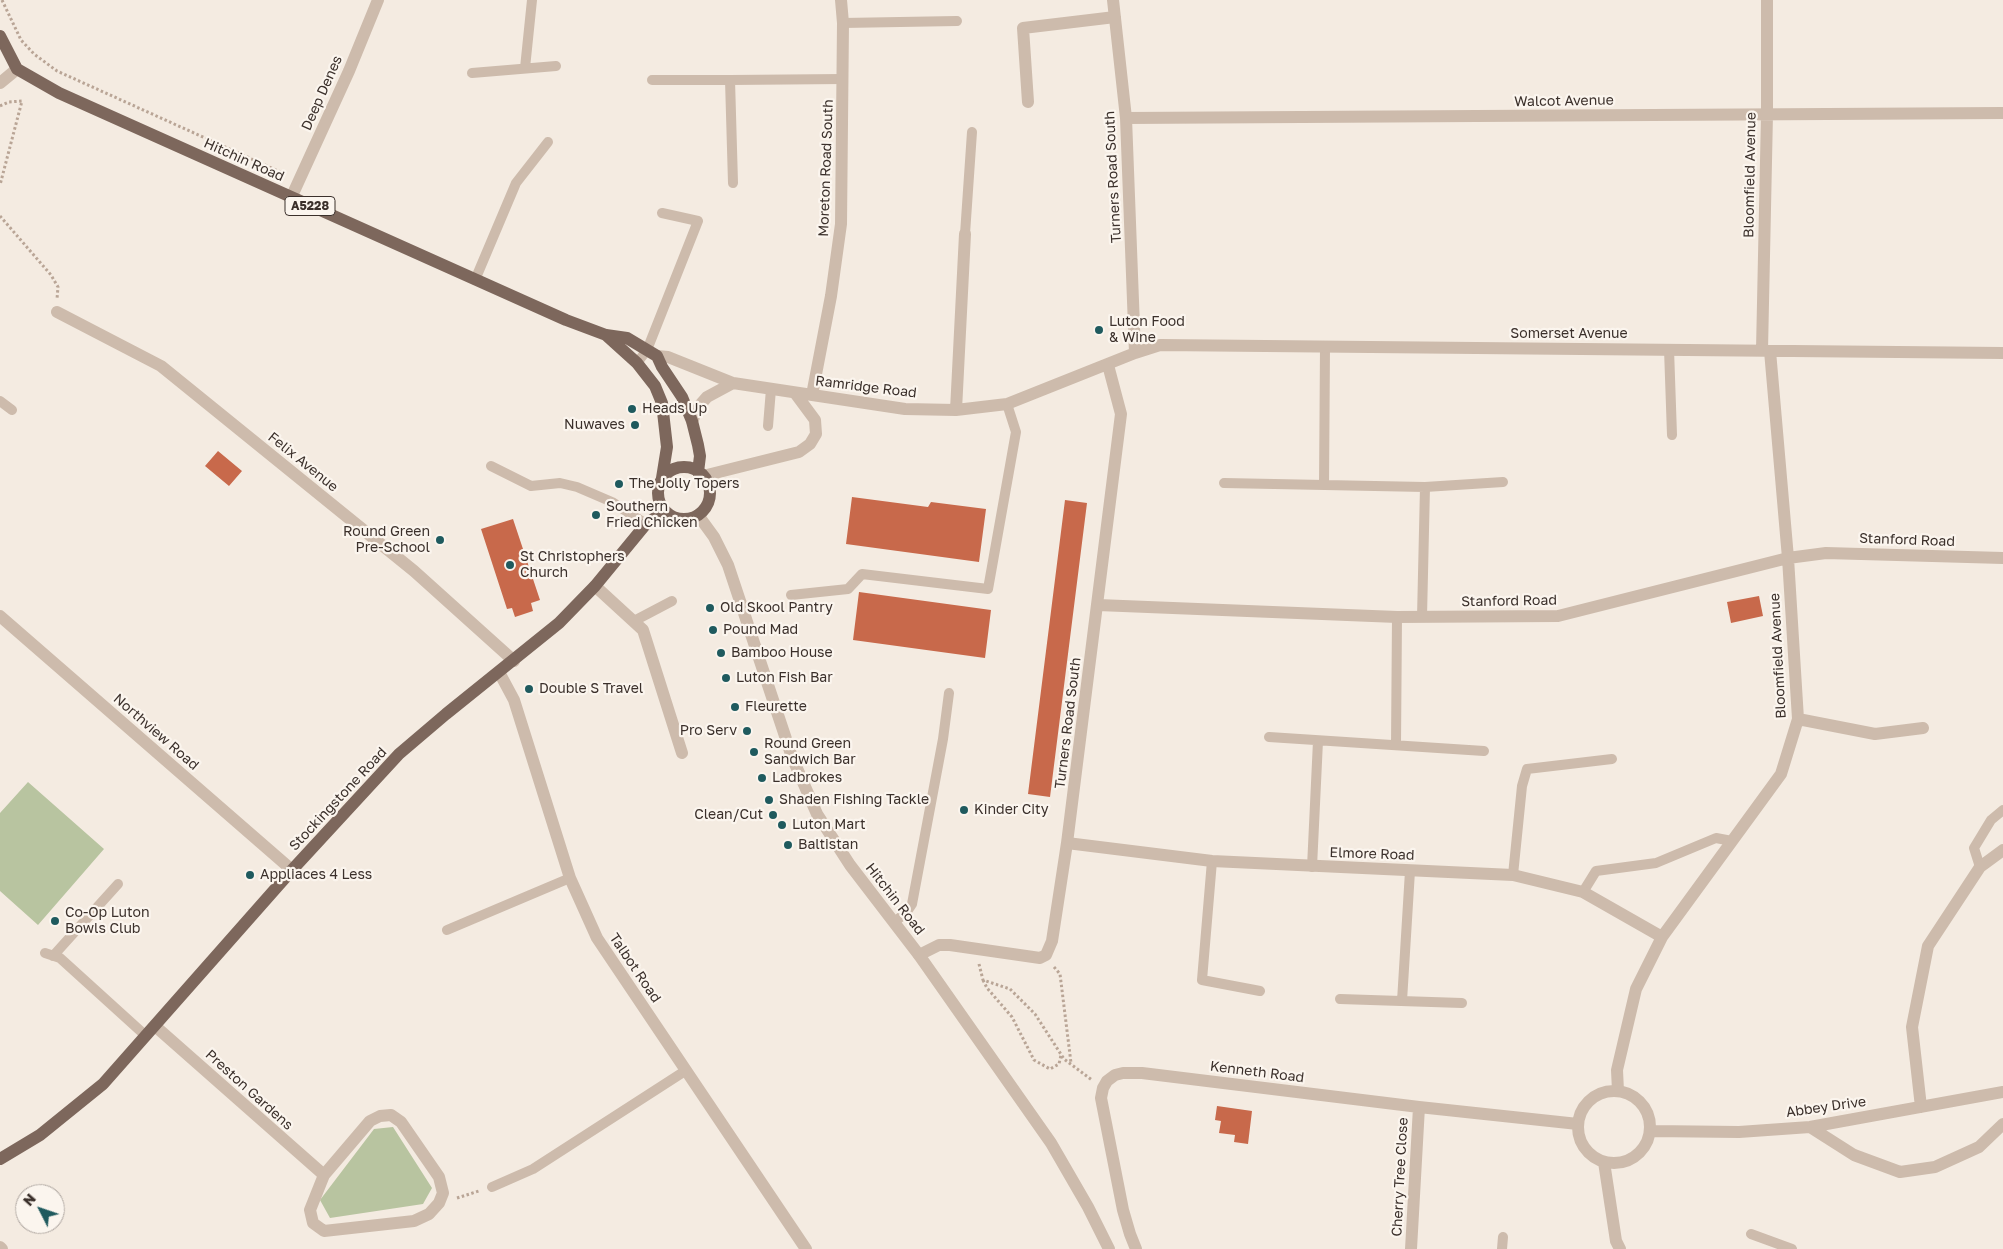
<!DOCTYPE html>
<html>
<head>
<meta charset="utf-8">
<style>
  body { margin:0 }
  #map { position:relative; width:2003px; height:1249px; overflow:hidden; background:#f4ebe1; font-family:"Golos Text",sans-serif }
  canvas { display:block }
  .north { position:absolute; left:15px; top:1184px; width:50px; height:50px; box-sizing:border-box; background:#fbf5ee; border:1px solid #aea6a0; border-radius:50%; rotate:311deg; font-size:14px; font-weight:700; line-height:20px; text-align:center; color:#3b302b }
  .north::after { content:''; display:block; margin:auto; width:18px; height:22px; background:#1f5a5e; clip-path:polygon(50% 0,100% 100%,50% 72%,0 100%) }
</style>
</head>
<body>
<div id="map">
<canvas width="2003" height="1249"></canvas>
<div class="north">N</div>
</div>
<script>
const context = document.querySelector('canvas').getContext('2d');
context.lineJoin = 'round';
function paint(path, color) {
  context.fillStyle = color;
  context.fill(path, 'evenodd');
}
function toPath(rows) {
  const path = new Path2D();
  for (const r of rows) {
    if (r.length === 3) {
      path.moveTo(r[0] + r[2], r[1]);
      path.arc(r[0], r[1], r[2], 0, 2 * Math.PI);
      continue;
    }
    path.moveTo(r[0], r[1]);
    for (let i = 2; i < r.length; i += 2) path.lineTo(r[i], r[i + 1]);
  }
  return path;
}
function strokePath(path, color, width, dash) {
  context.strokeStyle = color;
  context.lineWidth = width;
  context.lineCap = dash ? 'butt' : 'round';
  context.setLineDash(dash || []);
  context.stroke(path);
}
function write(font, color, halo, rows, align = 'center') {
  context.font = font + ' "Golos Text",sans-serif';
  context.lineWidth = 4.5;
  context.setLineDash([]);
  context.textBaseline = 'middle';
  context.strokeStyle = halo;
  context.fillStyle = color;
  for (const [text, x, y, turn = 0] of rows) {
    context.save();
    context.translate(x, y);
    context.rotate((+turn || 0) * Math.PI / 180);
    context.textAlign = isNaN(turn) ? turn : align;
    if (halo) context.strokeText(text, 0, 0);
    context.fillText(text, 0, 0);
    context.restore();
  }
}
paint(toPath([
  [28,782,104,849,38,925,0,891,0,813],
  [393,1127,432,1188,423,1204,330,1218,320,1200,374,1129]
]), '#b8c4a0');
paint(toPath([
  [218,451,242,471,229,486,205,466],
  [852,497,928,507,931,502,986,509,979,562,846,544],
  [1065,500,1087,503,1050,797,1028,794],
  [513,519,540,600,531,603,533,611,515,617,512,608,507,609,481,529],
  [859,592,991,610,985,658,853,640],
  [1759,596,1763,616,1731,623,1727,602],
  [1217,1106,1252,1111,1248,1144,1234,1142,1235,1135,1219,1133,1221,1121,1215,1120]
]), '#c8694b');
strokePath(toPath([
  [2,0,21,40,34,54,57,71,287,175],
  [0,106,9,102,22,101,0,185],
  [0,216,51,275,58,287,57,299],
  [979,964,983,980,1010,989,1035,1014,1064,1059,1092,1080],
  [1054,967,1060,974,1071,1063],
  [983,980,987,988,1012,1017,1034,1060,1050,1069,1059,1064,1061,1055],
  [457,1198,479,1191]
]), '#b9a596', 3, [2.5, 2.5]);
strokePath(toPath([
  [843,23,957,21],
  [525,68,532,0],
  [472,73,556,66],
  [652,80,730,80],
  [733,183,730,80,843,79],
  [965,234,972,132],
  [475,280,516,183,548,142],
  [1669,349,1672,435],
  [637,363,647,350,698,221,662,213],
  [0,401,12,410],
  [768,426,771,389],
  [491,466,531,486,560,483,577,487,612,502,646,524],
  [1224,483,1425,487,1503,482],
  [1324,485,1325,347],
  [791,595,848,589,862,574,988,589,1016,432,1007,404],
  [1422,617,1425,487],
  [634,621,672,601],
  [1269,737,1484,751],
  [1396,745,1397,617],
  [1212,861,1202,980,1260,991],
  [1312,867,1318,741],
  [1980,867,1974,848,1991,820,2003,810],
  [1513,875,1522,786,1527,769,1612,759],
  [1583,892,1596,871,1656,863,1716,838,1732,841],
  [894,922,906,913,912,904,943,739,949,693],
  [447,930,570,878],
  [45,953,60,958,146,1036],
  [53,956,118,884],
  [1340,999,1462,1003],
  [1402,1001,1410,871],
  [492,1187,533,1169,685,1071],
  [1751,1234,1792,1249],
  [1502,1249,1503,1237]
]), '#cdbbac', 10);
strokePath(toPath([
  [1113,0,1126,118,1135,353],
  [0,83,17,69],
  [1028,102,1023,28,1115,17],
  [1126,118,2003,113],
  [291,198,349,71,378,0],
  [57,312,161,366,414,571,514,661],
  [1762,350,1767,114,1767,0],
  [657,356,668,357,733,383,905,409,956,410,1007,404,1135,353,1160,345,2003,353],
  [812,395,831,296,841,224,843,23,841,0],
  [956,410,965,234],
  [692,421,700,405,707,397,733,383],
  [703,476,799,452,810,444,816,434,815,420,795,393],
  [595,586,643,630,682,753],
  [1098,605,1397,617,1558,616,1788,558,1826,553,2003,558],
  [0,616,292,870],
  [499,672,514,700,570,878,597,938,806,1249],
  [1798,719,1875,734,1923,728],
  [1067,843,1212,861,1513,875,1583,892,1662,937],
  [919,955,939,945,950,945,1040,958,1046,955,1052,941,1067,843,1121,414,1108,365],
  [155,1026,324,1175,310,1210,313,1223,324,1231,414,1221,429,1214,439,1203,443,1193,439,1177,401,1122,391,1115,380,1116,370,1121,324,1175],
  [1614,1127,36],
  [1618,1091,1617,1070,1636,989,1662,937,1781,774,1798,719,1788,558,1770,351],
  [1921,1107,1912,1027,1928,946,1980,867,2003,850],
  [1810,1127,1854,1155,1900,1172,1935,1167,1979,1147,2003,1124],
  [1651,1131,1739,1132,1810,1127,2003,1092],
  [1604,1162,1616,1241,1620,1249],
  [0,1247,2,1249],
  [1136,1249,1130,1234,1123,1210,1101,1098,1103,1088,1107,1081,1115,1075,1123,1073,1142,1073,1419,1107,1578,1124],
  [1411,1249,1419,1107]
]), '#cdbbac', 12);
strokePath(toPath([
  [698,515,714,537,728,565,792,757,817,814,850,865,919,955,1051,1143,1088,1207,1109,1249]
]), '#cdbbac', 12);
strokePath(toPath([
  [0,36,17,69,59,93,566,320,606,335,627,338,657,356,662,367,682,397,692,421,698,445,700,456,698,472],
  [606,335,637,363,655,386,662,403,667,447,662,478],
  [684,493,26],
  [0,1159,40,1135,103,1084,292,870,399,754,446,714,559,623,595,586,646,524,665,511]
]), '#7d675c', 12);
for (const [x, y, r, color] of [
  [1099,330,5,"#1f5a5e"],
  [632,409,5,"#1f5a5e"],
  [635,425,5,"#1f5a5e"],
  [619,484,5,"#1f5a5e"],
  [596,515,5,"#1f5a5e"],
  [440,540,5,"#1f5a5e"],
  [510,565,5,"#1f5a5e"],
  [710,608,5,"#1f5a5e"],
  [713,630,5,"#1f5a5e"],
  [721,653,5,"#1f5a5e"],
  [726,678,5,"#1f5a5e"],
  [529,689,5,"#1f5a5e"],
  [735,707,5,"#1f5a5e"],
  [747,731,5,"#1f5a5e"],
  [754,752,5,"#1f5a5e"],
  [762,778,5,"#1f5a5e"],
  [769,800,5,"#1f5a5e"],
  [964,810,5,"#1f5a5e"],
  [773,815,5,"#1f5a5e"],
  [782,825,5,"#1f5a5e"],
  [788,845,5,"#1f5a5e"],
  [250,875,5,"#1f5a5e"],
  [55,921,5,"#1f5a5e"]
]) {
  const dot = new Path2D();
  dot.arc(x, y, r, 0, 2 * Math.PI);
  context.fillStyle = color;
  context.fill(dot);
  strokePath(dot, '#fbf5ee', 2);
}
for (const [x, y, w] of [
  [310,206,50]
]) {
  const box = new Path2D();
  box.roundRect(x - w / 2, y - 9.5, w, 19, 4);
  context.fillStyle = '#fbf5ee';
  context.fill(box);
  strokePath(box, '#3b302b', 1);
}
write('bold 12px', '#3b302b', null, [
  ["A5228",310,206]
]);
write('14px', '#3b302b', '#fbf5ee', [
  ["Deep Denes",322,93,-66],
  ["Walcot Avenue",1564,101,-1],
  ["Hitchin Road",244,160,24],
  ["Moreton Road South",826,168,-88],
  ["Bloomfield Avenue",1750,175,-89],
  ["Turners Road South",1113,177,-93],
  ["Somerset Avenue",1569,334],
  ["Ramridge Road",866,387,7],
  ["Felix Avenue",303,462,39],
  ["Stanford Road",1907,540,2],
  ["Stanford Road",1509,601,-1],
  ["Bloomfield Avenue",1778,656,-93],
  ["Turners Road South",1068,723,-83],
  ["Northview Road",156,732,41],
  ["Stockingstone Road",338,799,-47],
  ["Elmore Road",1372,854,2],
  ["Hitchin Road",895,899,52],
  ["Talbot Road",635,968,56],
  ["Kenneth Road",1257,1072,7],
  ["Preston Gardens",249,1090,42],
  ["Abbey Drive",1826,1107,-8],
  ["Cherry Tree Close",1400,1177,-87]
]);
write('14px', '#3b302b', '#fbf5ee', [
  ["Luton Food",1109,322],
  ["& Wine",1109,338],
  ["Heads Up",642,409],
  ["Nuwaves",625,425,"right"],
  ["The Jolly Topers",629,484],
  ["Southern",606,507],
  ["Fried Chicken",606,523],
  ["Round Green",430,532,"right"],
  ["Pre-School",430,548,"right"],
  ["St Christophers",520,557],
  ["Church",520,573],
  ["Old Skool Pantry",720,608],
  ["Pound Mad",723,630],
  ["Bamboo House",731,653],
  ["Luton Fish Bar",736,678],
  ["Double S Travel",539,689],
  ["Fleurette",745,707],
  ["Pro Serv",737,731,"right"],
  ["Round Green",764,744],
  ["Sandwich Bar",764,760],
  ["Ladbrokes",772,778],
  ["Shaden Fishing Tackle",779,800],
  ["Kinder City",974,810],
  ["Clean/Cut",763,815,"right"],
  ["Luton Mart",792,825],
  ["Baltistan",798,845],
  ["Appliaces 4 Less",260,875],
  ["Co-Op Luton",65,913],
  ["Bowls Club",65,929]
], 'left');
</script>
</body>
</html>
